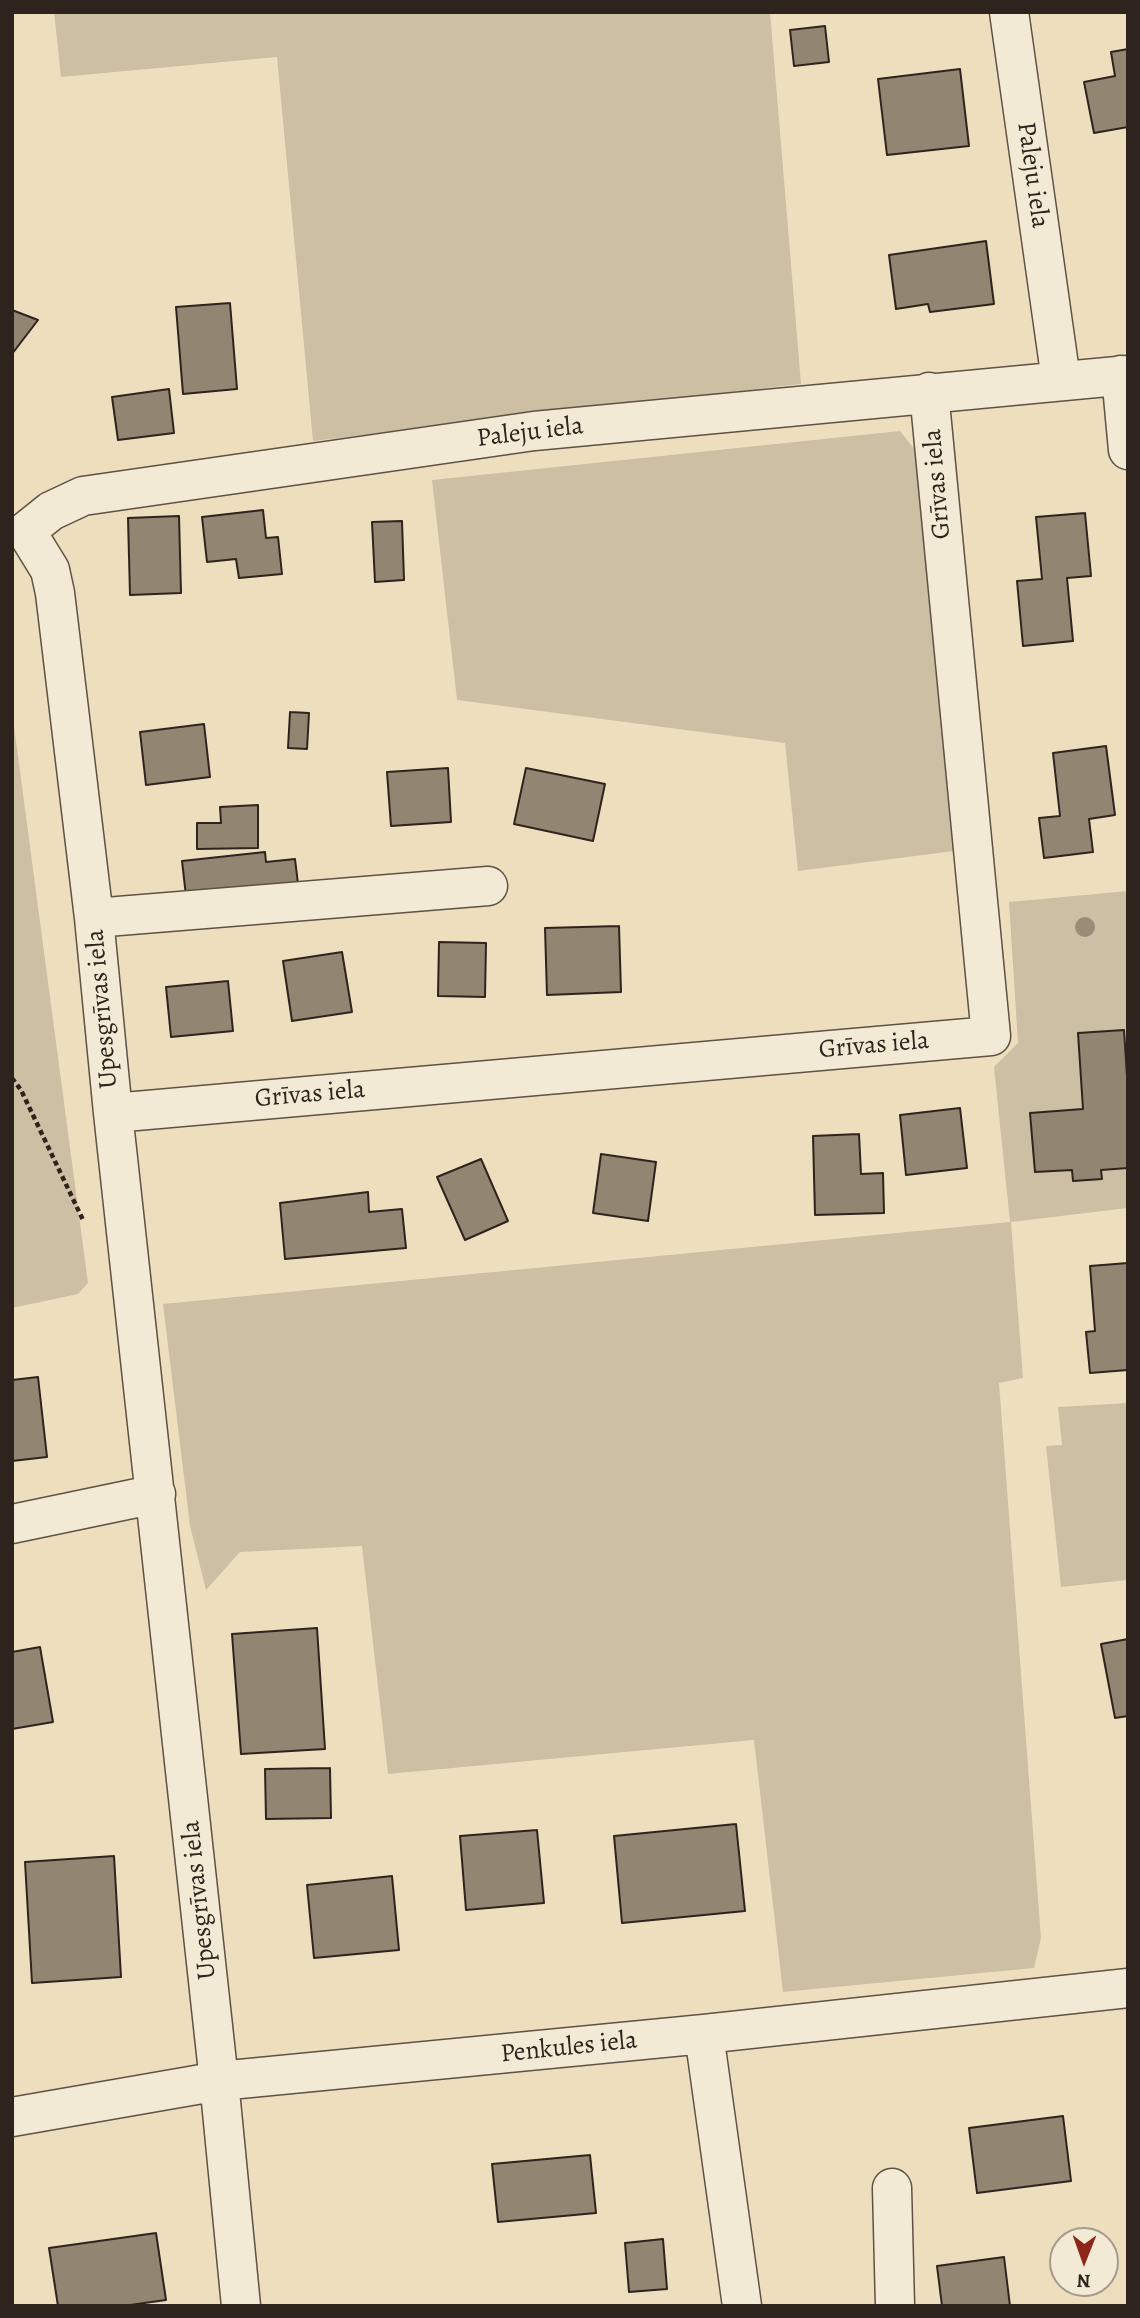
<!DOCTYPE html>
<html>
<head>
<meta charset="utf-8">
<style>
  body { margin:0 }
  #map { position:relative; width:1140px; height:2318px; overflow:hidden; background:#eddfbe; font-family:Alegreya,serif }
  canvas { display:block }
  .frame { position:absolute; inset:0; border:14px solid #2f231d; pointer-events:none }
  .north { position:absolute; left:1049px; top:2227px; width:70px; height:70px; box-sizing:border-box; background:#f3ead5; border:2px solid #a59a8b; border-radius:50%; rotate:181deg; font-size:19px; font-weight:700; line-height:28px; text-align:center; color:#2f231d }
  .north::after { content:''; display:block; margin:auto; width:24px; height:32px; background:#8f2418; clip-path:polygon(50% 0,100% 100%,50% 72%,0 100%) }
</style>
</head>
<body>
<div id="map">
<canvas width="1140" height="2318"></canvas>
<div class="frame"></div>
<div class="north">N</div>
</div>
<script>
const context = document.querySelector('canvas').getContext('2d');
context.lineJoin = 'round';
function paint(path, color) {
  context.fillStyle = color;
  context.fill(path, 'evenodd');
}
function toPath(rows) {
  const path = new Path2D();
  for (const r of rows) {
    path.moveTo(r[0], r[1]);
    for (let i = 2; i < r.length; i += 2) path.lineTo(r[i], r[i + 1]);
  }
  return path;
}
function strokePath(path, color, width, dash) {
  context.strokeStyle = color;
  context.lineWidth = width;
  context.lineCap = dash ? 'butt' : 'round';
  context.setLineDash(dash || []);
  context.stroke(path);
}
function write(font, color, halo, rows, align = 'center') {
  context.font = font + ' Alegreya,serif';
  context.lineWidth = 5;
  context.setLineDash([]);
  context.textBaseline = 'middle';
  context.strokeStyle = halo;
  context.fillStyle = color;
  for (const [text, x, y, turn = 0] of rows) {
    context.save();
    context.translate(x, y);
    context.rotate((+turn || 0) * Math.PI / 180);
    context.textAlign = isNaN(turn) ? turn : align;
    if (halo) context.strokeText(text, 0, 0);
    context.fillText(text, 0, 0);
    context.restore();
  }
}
paint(toPath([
  [54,12,770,12,801,384,313,441,277,57,61,77],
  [900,431,916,451,954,851,798,871,785,743,457,700,432,480],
  [12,711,88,1283,78,1294,12,1308],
  [1128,891,1128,1208,1011,1222,1023,1378,999,1383,1041,1938,1034,1968,783,1992,754,1740,388,1774,362,1546,240,1552,206,1590,190,1526,163,1304,1010,1222,994,1067,1018,1043,1009,902],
  [1128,1403,1128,1580,1061,1587,1046,1446,1062,1445,1058,1407]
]), '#cdbfa3');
const building = toPath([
  [825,26,829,62,794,66,790,30,825,26],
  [1128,49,1128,127,1094,133,1084,82,1115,76,1111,52,1128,49],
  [960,69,969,146,887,155,878,79,960,69],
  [986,241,994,304,930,312,928,304,896,309,889,255,986,241],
  [230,303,237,389,183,394,176,307,230,303],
  [12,310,38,320,12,354,12,310],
  [169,389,174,433,118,440,112,397,169,389],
  [263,510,266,538,278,537,282,574,239,578,236,559,207,562,202,517,263,510],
  [1085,513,1091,576,1067,578,1073,641,1023,646,1017,581,1042,579,1036,517,1085,513],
  [179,516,181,593,130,595,128,518,179,516],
  [402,521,404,580,375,582,372,522,402,521],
  [290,712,309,713,307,749,288,748,290,712],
  [204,724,210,777,146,785,140,732,204,724],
  [1106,746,1115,815,1089,819,1093,852,1044,858,1039,818,1060,816,1053,753,1106,746],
  [448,768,451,822,391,826,387,772,448,768],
  [526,768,605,784,593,841,514,824,526,768],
  [258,805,258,848,197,849,197,823,221,823,220,807,258,805],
  [265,852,266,862,295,859,298,884,186,896,182,861,265,852],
  [619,926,621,992,547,995,545,928,619,926],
  [439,942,486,943,485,997,438,996,439,942],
  [342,952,352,1012,292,1021,283,961,342,952],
  [228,981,233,1031,171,1037,166,987,228,981],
  [1124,1030,1128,1091,1128,1168,1101,1170,1102,1179,1073,1181,1072,1170,1035,1172,1030,1113,1083,1109,1078,1033,1124,1030],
  [960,1108,967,1168,906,1175,900,1115,960,1108],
  [859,1134,861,1174,883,1173,884,1213,815,1215,813,1136,859,1134],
  [601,1154,656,1162,648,1221,593,1213,601,1154],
  [481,1159,508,1221,465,1240,437,1177,481,1159],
  [368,1192,369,1212,402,1209,406,1248,285,1259,280,1203,368,1192],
  [1128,1263,1128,1370,1090,1373,1086,1332,1095,1331,1090,1266,1128,1263],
  [38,1377,47,1457,12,1461,12,1380,38,1377],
  [317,1628,325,1749,241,1754,232,1634,317,1628],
  [1128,1639,1128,1716,1115,1718,1101,1644,1128,1639],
  [40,1647,53,1722,12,1729,12,1652,40,1647],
  [330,1768,331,1818,266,1819,265,1769,330,1768],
  [736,1824,745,1911,622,1923,614,1836,736,1824],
  [537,1830,544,1903,466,1910,460,1836,537,1830],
  [114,1856,121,1977,32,1983,25,1862,114,1856],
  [392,1876,399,1950,314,1958,307,1885,392,1876],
  [1063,2116,1071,2181,977,2193,969,2128,1063,2116],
  [590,2155,596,2213,498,2222,492,2164,590,2155],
  [156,2233,166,2300,123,2306,58,2306,49,2248,156,2233],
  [663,2239,667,2289,629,2292,625,2243,663,2239],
  [1004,2257,1010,2306,942,2306,937,2266,1004,2257]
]);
paint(building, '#928571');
strokePath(building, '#2f231d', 2);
const minor = toPath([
  [1009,12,1061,380],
  [1121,375,1128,450],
  [26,531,50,570,55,593,94,918,113,1113,219,2081,241,2306],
  [26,531,51,511,83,496,534,431,1128,375],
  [94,918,488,886],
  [113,1113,991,1036,929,392],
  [12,1524,156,1494],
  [704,2034,742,2306],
  [12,2117,219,2081,704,2034,1128,1988],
  [892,2188,895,2306]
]);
strokePath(minor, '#5e5245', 41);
strokePath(toPath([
  [12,1078,21,1090,83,1220]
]), '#2f231d', 4.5, [5, 3.5]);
strokePath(minor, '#f3ead5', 38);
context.fillStyle = '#9a8d78';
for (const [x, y] of [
  [1085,927]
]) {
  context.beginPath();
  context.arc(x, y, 10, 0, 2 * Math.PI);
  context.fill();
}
write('26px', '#2f231d', '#f3ead5', [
  ["Paleju iela",1032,175,82],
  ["Paleju iela",530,433,-7],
  ["Grīvas iela",938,484,-95],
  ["Upesgrīvas iela",103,1009,-95],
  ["Grīvas iela",874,1046,-5],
  ["Grīvas iela",310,1095,-5],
  ["Upesgrīvas iela",200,1900,-96],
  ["Penkules iela",569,2048,-6]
]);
</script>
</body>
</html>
